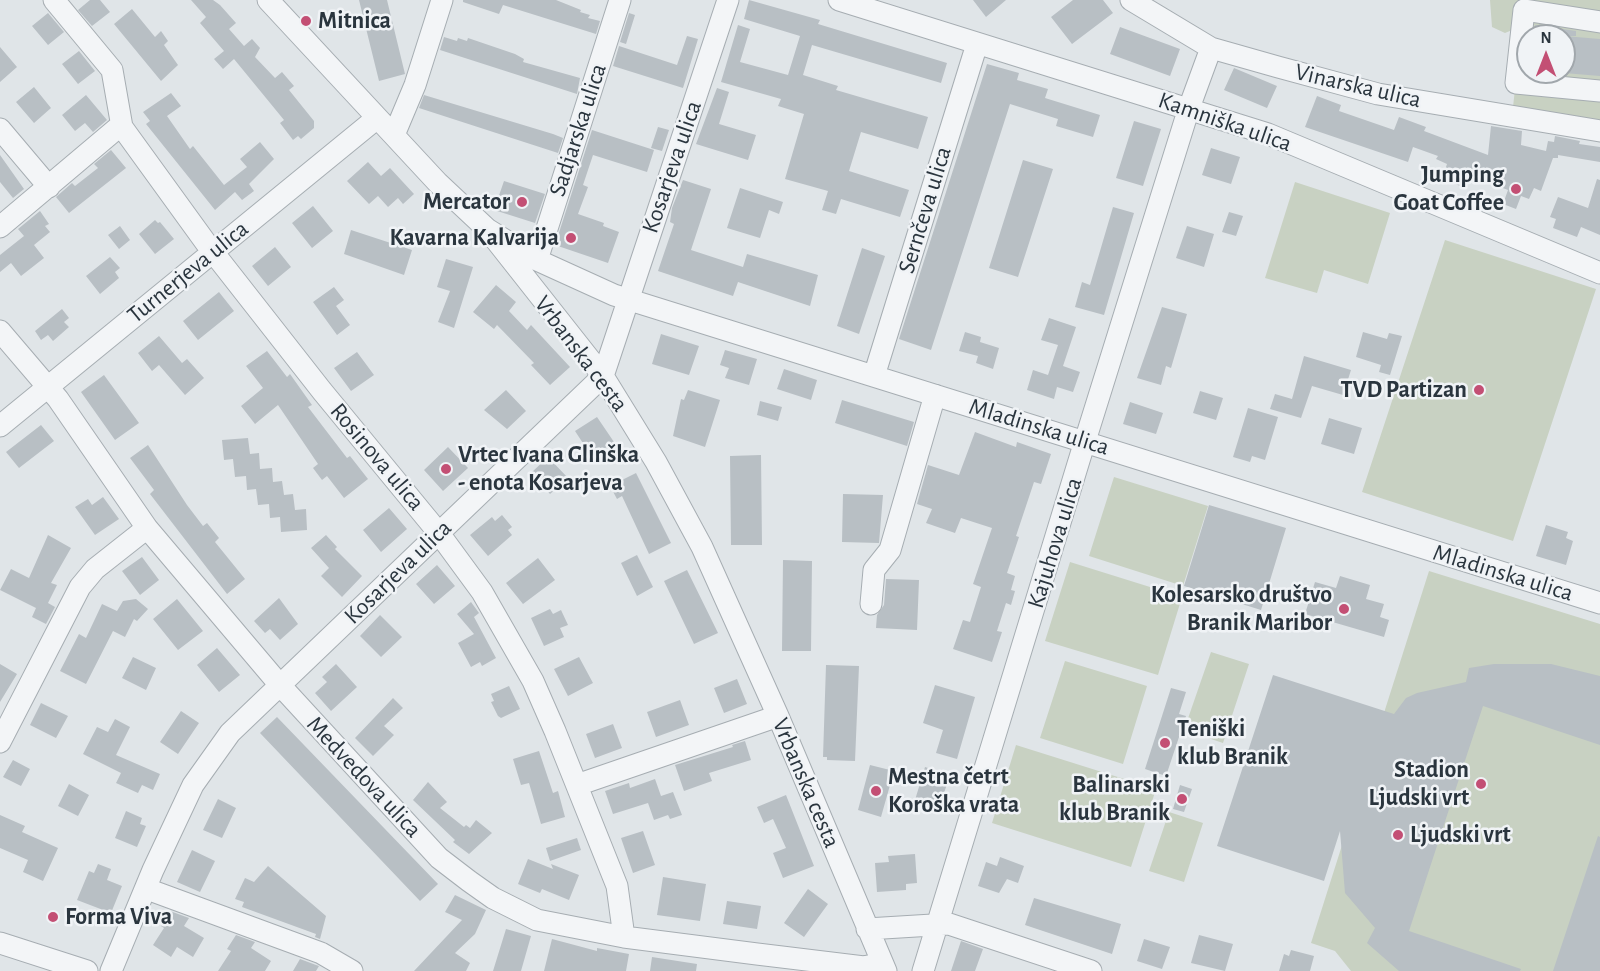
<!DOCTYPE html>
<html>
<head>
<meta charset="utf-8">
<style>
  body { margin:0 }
  #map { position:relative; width:1600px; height:971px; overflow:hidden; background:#e0e5e8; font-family:"Alegreya Sans",sans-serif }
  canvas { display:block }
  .north { position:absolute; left:1516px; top:24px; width:60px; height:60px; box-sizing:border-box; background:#f0f3f6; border:2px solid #a1a7ac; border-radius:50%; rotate:0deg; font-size:16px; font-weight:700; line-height:24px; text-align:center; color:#2a353e }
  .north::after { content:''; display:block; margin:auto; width:21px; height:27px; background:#c34f74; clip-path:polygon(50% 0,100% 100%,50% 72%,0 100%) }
</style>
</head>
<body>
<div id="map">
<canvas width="1600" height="971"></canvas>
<div class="north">N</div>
</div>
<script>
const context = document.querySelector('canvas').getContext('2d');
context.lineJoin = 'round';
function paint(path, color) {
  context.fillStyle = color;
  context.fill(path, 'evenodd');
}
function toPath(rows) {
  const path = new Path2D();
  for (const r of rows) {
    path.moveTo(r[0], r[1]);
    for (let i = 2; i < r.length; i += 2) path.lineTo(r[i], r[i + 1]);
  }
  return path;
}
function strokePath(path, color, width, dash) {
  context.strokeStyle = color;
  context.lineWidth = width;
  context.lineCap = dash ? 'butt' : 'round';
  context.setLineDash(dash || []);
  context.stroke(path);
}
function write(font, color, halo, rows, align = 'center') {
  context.font = font + ' "Alegreya Sans",sans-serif';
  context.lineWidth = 5;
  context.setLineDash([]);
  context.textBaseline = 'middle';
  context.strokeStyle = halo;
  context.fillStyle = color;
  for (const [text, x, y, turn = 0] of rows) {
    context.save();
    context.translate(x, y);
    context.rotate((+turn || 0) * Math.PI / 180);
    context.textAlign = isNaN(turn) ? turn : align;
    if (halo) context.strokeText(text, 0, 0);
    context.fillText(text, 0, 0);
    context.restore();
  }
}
paint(toPath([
  [1490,0,1600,0,1600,127,1512,116,1522,26,1505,33,1492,27],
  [1528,36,1564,36,1564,72,1528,72],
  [1295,182,1390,213,1368,284,1324,270,1317,293,1265,278],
  [1445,240,1596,289,1513,541,1362,492],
  [1114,477,1208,506,1183,586,1089,556],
  [1070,562,1182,597,1158,675,1045,641],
  [1429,571,1600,624,1600,971,1351,971,1335,951,1311,943],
  [1211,652,1249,664,1223,743,1184,730],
  [1065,661,1147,686,1123,764,1040,738],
  [1016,745,1156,789,1131,867,992,823],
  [1169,812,1203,823,1184,882,1149,871]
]), '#c8d1c2');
paint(toPath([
  [90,0,100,0,110,12,92,26,78,10],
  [191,0,213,0,220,5,236,23,229,29,244,46,252,39,260,48,255,57,275,78,282,72,294,86,289,90,314,121,314,128,301,139,298,136,293,140,280,123,284,120,234,59,223,69,214,59,224,51,200,23,206,17],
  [359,0,387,0,405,74,379,81],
  [463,0,556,0,581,10,580,12,590,15,588,18,600,21,596,34,503,5,499,14,463,2],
  [749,0,820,20,818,24,947,63,941,83,812,45,803,75,838,86,836,90,928,117,918,149,861,132,849,171,909,190,900,217,841,199,836,214,822,210,828,191,785,179,804,114,778,106,781,99,721,82,738,25,750,29,740,62,788,75,800,36,744,19],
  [973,0,1006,0,986,17],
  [1073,0,1103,0,1113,13,1072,44,1051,17],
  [132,9,155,37,161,31,168,41,164,45,178,65,161,81,114,24],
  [48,13,64,32,48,45,32,26],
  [629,13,635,15,626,44,620,42],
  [1535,25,1576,31,1576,36,1534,36],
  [1120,27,1180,49,1170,76,1110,54],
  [687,36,698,39,683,88,613,66,619,46,677,65],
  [1564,36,1600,39,1600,76,1564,73],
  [444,37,457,41,458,38,467,41,468,38,515,54,524,59,523,62,580,78,577,94,440,50],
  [0,47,17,67,0,82],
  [79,51,95,71,78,84,62,64],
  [987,64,1019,73,1017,80,1048,89,1045,98,1100,115,1093,137,1056,126,1058,119,1010,104,931,350,899,339],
  [1234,68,1277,86,1267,108,1224,90],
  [34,87,51,108,34,123,16,102],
  [717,88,729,92,719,124,756,135,748,160,696,144],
  [171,93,181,106,167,116,190,149,193,146,224,185,247,167,240,159,260,142,274,159,249,184,254,191,242,200,235,192,215,210,146,124,150,121,143,112],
  [86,95,107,120,93,132,85,123,75,131,62,115],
  [424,95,553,134,563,138,558,153,419,108],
  [1317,96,1341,105,1339,111,1394,130,1399,117,1426,127,1424,131,1488,155,1491,126,1522,131,1521,145,1546,151,1548,141,1554,142,1555,136,1580,141,1579,144,1600,147,1600,162,1558,155,1558,158,1553,158,1541,191,1534,188,1529,199,1521,196,1516,209,1503,204,1508,190,1492,184,1494,178,1470,169,1463,187,1442,179,1447,164,1436,159,1438,156,1413,147,1408,162,1305,127],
  [1134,121,1161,129,1143,186,1116,178],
  [658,127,669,130,662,151,651,148],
  [592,130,654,150,647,172,593,155,583,185,588,187,578,214,604,223,603,226,619,232,608,263,555,245],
  [1211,148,1240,157,1231,184,1202,175],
  [111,150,126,168,69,213,56,197,72,183,75,186,98,168,94,164],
  [0,155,24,189,13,198,0,182],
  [1023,160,1053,169,1018,277,989,268],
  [368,162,381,176,390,168,414,194,403,204,398,198,388,207,378,196,369,204,347,181],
  [1597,179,1600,180,1600,235,1581,227,1577,237,1553,228,1556,219,1550,217,1558,197,1588,208],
  [683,180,711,189,691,250,743,267,747,254,818,275,810,306,738,282,733,296,658,271,674,224,670,222,672,208],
  [504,181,545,194,535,223,494,210],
  [740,188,783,202,779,214,769,210,760,238,727,228],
  [313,206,333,231,312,248,292,223],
  [1113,207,1134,213,1104,315,1075,307,1082,282,1090,285],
  [40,211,49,224,45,226,50,232,34,245,44,258,21,276,11,263,0,272,0,255,24,236,18,229],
  [1229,212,1243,216,1236,236,1222,232],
  [155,220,158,223,160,222,174,239,155,254,139,234],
  [120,226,130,240,119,249,108,235],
  [1187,226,1214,234,1204,267,1176,258],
  [351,230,412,250,404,275,344,254],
  [275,247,291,267,268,286,252,266],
  [862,248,885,256,859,334,837,326],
  [110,257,120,268,115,272,119,278,100,294,86,276],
  [446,259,473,267,454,328,438,322,450,291,437,287],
  [496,285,516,302,509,311,527,330,531,325,570,367,550,385,531,365,534,363,497,325,494,329,473,312],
  [334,287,344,300,336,306,350,325,337,335,313,302],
  [219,292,234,311,198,340,183,321],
  [1162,307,1187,314,1171,368,1166,366,1161,385,1137,378],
  [62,309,69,318,64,322,69,327,53,341,48,335,41,340,35,331],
  [1049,318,1076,327,1063,366,1080,372,1073,392,1057,387,1054,399,1027,390,1033,370,1048,375,1058,345,1041,340],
  [965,332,981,337,980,342,999,348,993,369,976,363,978,356,959,351],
  [1363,332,1387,339,1389,333,1402,336,1390,375,1379,372,1381,365,1356,357],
  [661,334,699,346,689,375,652,364],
  [159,336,182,363,187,359,204,378,185,395,159,365,152,371,138,353],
  [725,350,757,359,749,385,725,378,729,368,720,365],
  [267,351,287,377,290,374,312,405,308,407,347,458,350,456,368,479,344,498,327,476,322,480,313,468,318,464,278,405,255,424,241,406,263,388,246,366],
  [357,352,374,375,351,391,334,368],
  [1304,356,1351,370,1343,395,1312,386,1301,418,1270,409,1275,394,1292,399],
  [784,369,817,380,811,400,777,389],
  [104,375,139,423,115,440,81,392],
  [506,390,526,411,507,429,484,410],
  [688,390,720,400,705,447,673,436,681,399,684,400],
  [1200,391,1223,398,1216,420,1193,413],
  [842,400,914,422,907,446,835,423],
  [760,401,782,407,778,421,757,415],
  [1130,402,1163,413,1156,434,1123,424],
  [1248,408,1278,417,1265,460,1252,456,1250,462,1233,457],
  [597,417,614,442,592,457,575,431],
  [1329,418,1362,428,1354,454,1321,444],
  [41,425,54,441,19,468,6,452],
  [975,432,1016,447,1017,442,1051,454,1041,484,1034,482,1016,536,1019,537,1007,573,1015,576,1011,590,1015,591,1011,605,1006,603,997,631,1002,632,992,662,953,649,963,620,970,622,981,587,973,584,992,528,961,518,955,533,926,523,932,509,917,504,928,465,959,475],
  [248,438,250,454,259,453,260,469,272,468,273,482,282,481,284,495,293,494,295,510,306,509,307,530,281,532,280,517,270,518,269,504,258,505,256,489,247,490,246,476,235,477,233,459,224,460,222,440],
  [148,445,187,505,203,526,207,523,219,538,215,542,245,579,227,594,150,494,154,490,130,458],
  [448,447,468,468,443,491,424,470],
  [761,455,762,545,731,545,730,456],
  [548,457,568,478,550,494,531,473],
  [636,473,671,543,649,554,622,496,617,499,610,486],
  [843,494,883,495,879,543,842,542],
  [103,497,119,519,95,535,75,507,88,499,92,505],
  [1209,505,1286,528,1261,610,1184,586],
  [389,508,407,529,381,552,363,530],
  [502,515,512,527,508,530,512,535,488,556,470,535,492,517,495,521],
  [1546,525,1568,532,1566,538,1573,541,1566,565,1536,556],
  [48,535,71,548,51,583,57,585,48,603,55,607,46,624,32,617,36,608,0,590,11,569,29,578],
  [326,535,337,547,335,549,362,576,342,597,321,576,329,568,311,548],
  [637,555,653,587,637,596,621,563],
  [142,557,159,580,140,595,122,571],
  [538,558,555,580,523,604,506,583],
  [783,560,812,561,811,651,782,651],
  [437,565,455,586,434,604,416,584],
  [687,570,718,633,694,644,664,581],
  [1340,576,1370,585,1366,599,1384,604,1380,617,1389,620,1384,637,1305,614,1315,582,1336,588],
  [886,579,919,580,917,630,876,628,877,615,884,605],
  [279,598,298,624,280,640,270,629,265,633,254,621],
  [136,599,148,609,137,621,134,619,125,637,113,631,86,684,60,671,79,634,86,638,102,604,117,611,123,601],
  [177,599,203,631,178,650,153,619],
  [471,602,479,613,474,617,496,658,482,666,480,662,471,667,458,643,474,634,457,614],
  [550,609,553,614,561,610,568,625,560,628,564,637,544,646,531,618],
  [380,615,402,637,381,657,360,636],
  [217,648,240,675,219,692,197,665],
  [133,657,156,668,146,690,122,678],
  [579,657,593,683,568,696,554,669],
  [0,664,17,674,0,702],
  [336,664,357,687,331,711,315,693,327,682,322,677],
  [1494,664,1551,664,1600,676,1600,745,1483,706,1409,931,1521,969,1520,971,1399,971,1367,943,1375,928,1345,893,1340,831,1324,881,1217,846,1273,675,1394,714,1406,698,1417,693,1466,682,1469,668],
  [826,665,859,666,855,761,827,760,827,757,823,757],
  [737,679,747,704,724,713,714,688],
  [935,685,975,697,957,759,936,753,943,730,923,723],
  [509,686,520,709,501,718,498,716,491,702,494,701,491,694],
  [1171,688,1186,692,1179,714,1186,716,1166,776,1145,769],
  [393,698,403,708,384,726,394,735,373,756,355,738],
  [680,700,689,725,656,737,647,712],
  [41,703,68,716,56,738,30,725],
  [181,711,199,723,178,754,160,742],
  [277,717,438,884,420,901,260,733],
  [115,719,130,727,116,755,160,774,153,790,142,785,138,793,116,783,121,773,83,754,97,727,108,732],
  [613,724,622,748,595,758,586,734],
  [745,741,751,760,709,773,712,781,684,791,675,765,733,747,732,745],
  [539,751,553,793,558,791,565,817,541,824,529,783,521,785,513,759],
  [13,760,30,769,21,786,3,777],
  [870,765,894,771,881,817,858,810],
  [925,767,937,771,935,777,948,781,939,808,915,800],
  [655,779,661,796,673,792,682,815,670,819,668,815,654,820,648,803,613,814,605,791,629,783,630,788],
  [428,782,447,802,440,808,464,827,466,825,470,828,476,820,492,833,469,854,453,842,455,840,413,800],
  [69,784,89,795,78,816,58,806],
  [1180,785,1192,789,1184,812,1173,809],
  [786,795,814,866,783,878,773,853,786,848,773,819,764,823,757,807],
  [218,799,236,808,222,838,203,830],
  [126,811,142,818,140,824,146,826,137,847,115,838],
  [0,815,25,826,22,832,58,848,43,881,23,872,28,860,0,848],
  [643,831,655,865,633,873,621,838],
  [1598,836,1600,837,1600,971,1553,971],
  [577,838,581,850,550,861,546,848],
  [192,850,215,861,200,892,177,882],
  [915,854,917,883,906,884,906,890,877,892,875,863,889,862,888,856],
  [1000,857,1024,866,1018,883,1007,879,999,893,978,886,986,862,997,866],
  [528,859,553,869,551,864,579,875,569,900,542,889,540,893,518,884],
  [98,864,111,869,107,880,122,886,111,913,77,900,89,871,94,873],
  [268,866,326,916,320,939,315,937,316,934,242,907,244,902,235,899,245,878,254,882],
  [663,877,706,884,700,921,657,915],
  [808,889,828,904,804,937,784,923],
  [455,895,486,910,475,934,455,953,470,963,466,971,414,971,462,920,445,912],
  [1034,898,1121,924,1112,954,1025,925],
  [727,901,761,906,757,929,723,924],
  [170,911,189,918,184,926,204,938,193,957,177,947,171,957,153,945,164,928,161,926],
  [506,929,531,936,521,971,493,971],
  [236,935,255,942,251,948,271,961,265,971,218,971,231,951,227,949],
  [1199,935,1233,944,1225,971,1191,963],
  [552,939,597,951,597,948,629,954,626,971,544,971],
  [1144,939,1170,947,1162,969,1137,961],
  [961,941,983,949,975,971,951,971],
  [1291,950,1314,956,1310,971,1279,971,1284,954,1289,956],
  [652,957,697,964,696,971,650,971],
  [300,959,316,965,319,966,316,971,293,971]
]), '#b8bfc4');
const minor = toPath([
  [54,0,112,70,122,127,206,243,322,391,438,532,482,592,533,681,555,731,617,886,624,937],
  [268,0,438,183,487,229,603,376,656,462,702,547,778,716,886,971],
  [839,0,1268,134,1600,273],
  [1131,0,1211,48,1278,67,1378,94,1600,131],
  [1600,22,1524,10,1516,83,1600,91],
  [0,129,49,187],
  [394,135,415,85,442,0],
  [0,227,121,125],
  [487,229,537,260,614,295,1600,603],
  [537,260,620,0],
  [0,331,58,399,147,528,279,684,439,858,469,881,493,898,537,920,624,937,757,954,864,967,882,963],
  [874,376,977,44],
  [0,426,377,118],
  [871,604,874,570,890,550,935,395],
  [0,742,80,587,95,569,147,528],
  [577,785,778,716],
  [147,889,321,953,352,971],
  [867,929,949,924,1091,971],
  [0,943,87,971],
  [111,971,153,870,193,785,230,733,603,376,728,0],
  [923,971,1085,441,1189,108,1211,48]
]);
strokePath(minor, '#a6adb2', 23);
strokePath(minor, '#f3f5f7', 21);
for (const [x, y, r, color] of [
  [306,21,6,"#c34f74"],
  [1516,189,6,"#c34f74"],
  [522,202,6,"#c34f74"],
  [571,238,6,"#c34f74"],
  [1479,390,6,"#c34f74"],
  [446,469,6,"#c34f74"],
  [1344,609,6,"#c34f74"],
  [1165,743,6,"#c34f74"],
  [1481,784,6,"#c34f74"],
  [876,791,6,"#c34f74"],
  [1182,799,6,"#c34f74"],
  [1398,835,6,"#c34f74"],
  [53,917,6,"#c34f74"]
]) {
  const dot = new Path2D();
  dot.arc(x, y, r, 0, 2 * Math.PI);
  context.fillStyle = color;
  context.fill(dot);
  strokePath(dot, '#f0f3f6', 2);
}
write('bold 24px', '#2a353e', '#f0f3f6', [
  ["Mitnica",318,21,"left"],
  ["Jumping",1504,175],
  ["Goat Coffee",1504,203],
  ["Mercator",510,202],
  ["Kavarna Kalvarija",559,238],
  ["TVD Partizan",1467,390],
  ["Vrtec Ivana Glinška",458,455,"left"],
  ["- enota Kosarjeva",458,483,"left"],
  ["Kolesarsko društvo",1332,595],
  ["Branik Maribor",1332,623],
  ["Teniški",1177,729,"left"],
  ["klub Branik",1177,757,"left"],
  ["Stadion",1469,770],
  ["Ljudski vrt",1469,798],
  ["Mestna četrt",888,777,"left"],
  ["Koroška vrata",888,805,"left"],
  ["Balinarski",1170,785],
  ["klub Branik",1170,813],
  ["Ljudski vrt",1410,835,"left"],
  ["Forma Viva",65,917,"left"]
], 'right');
write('24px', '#2a353e', '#f0f3f6', [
  ["Vinarska ulica",1358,86,13],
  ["Kamniška ulica",1225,122,19],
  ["Sadjarska ulica",578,130,-72],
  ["Kosarjeva ulica",672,167,-71],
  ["Sernčeva ulica",925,210,-73],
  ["Turnerjeva ulica",188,272,-39],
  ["Vrbanska cesta",581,354,53],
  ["Mladinska ulica",1039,427,17],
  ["Rosinova ulica",377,457,50],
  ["Kajuhova ulica",1055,543,-73],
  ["Kosarjeva ulica",398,572,-44],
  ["Mladinska ulica",1503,573,17],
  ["Medvedova ulica",364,777,47],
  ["Vrbanska cesta",806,783,67]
]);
</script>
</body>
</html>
